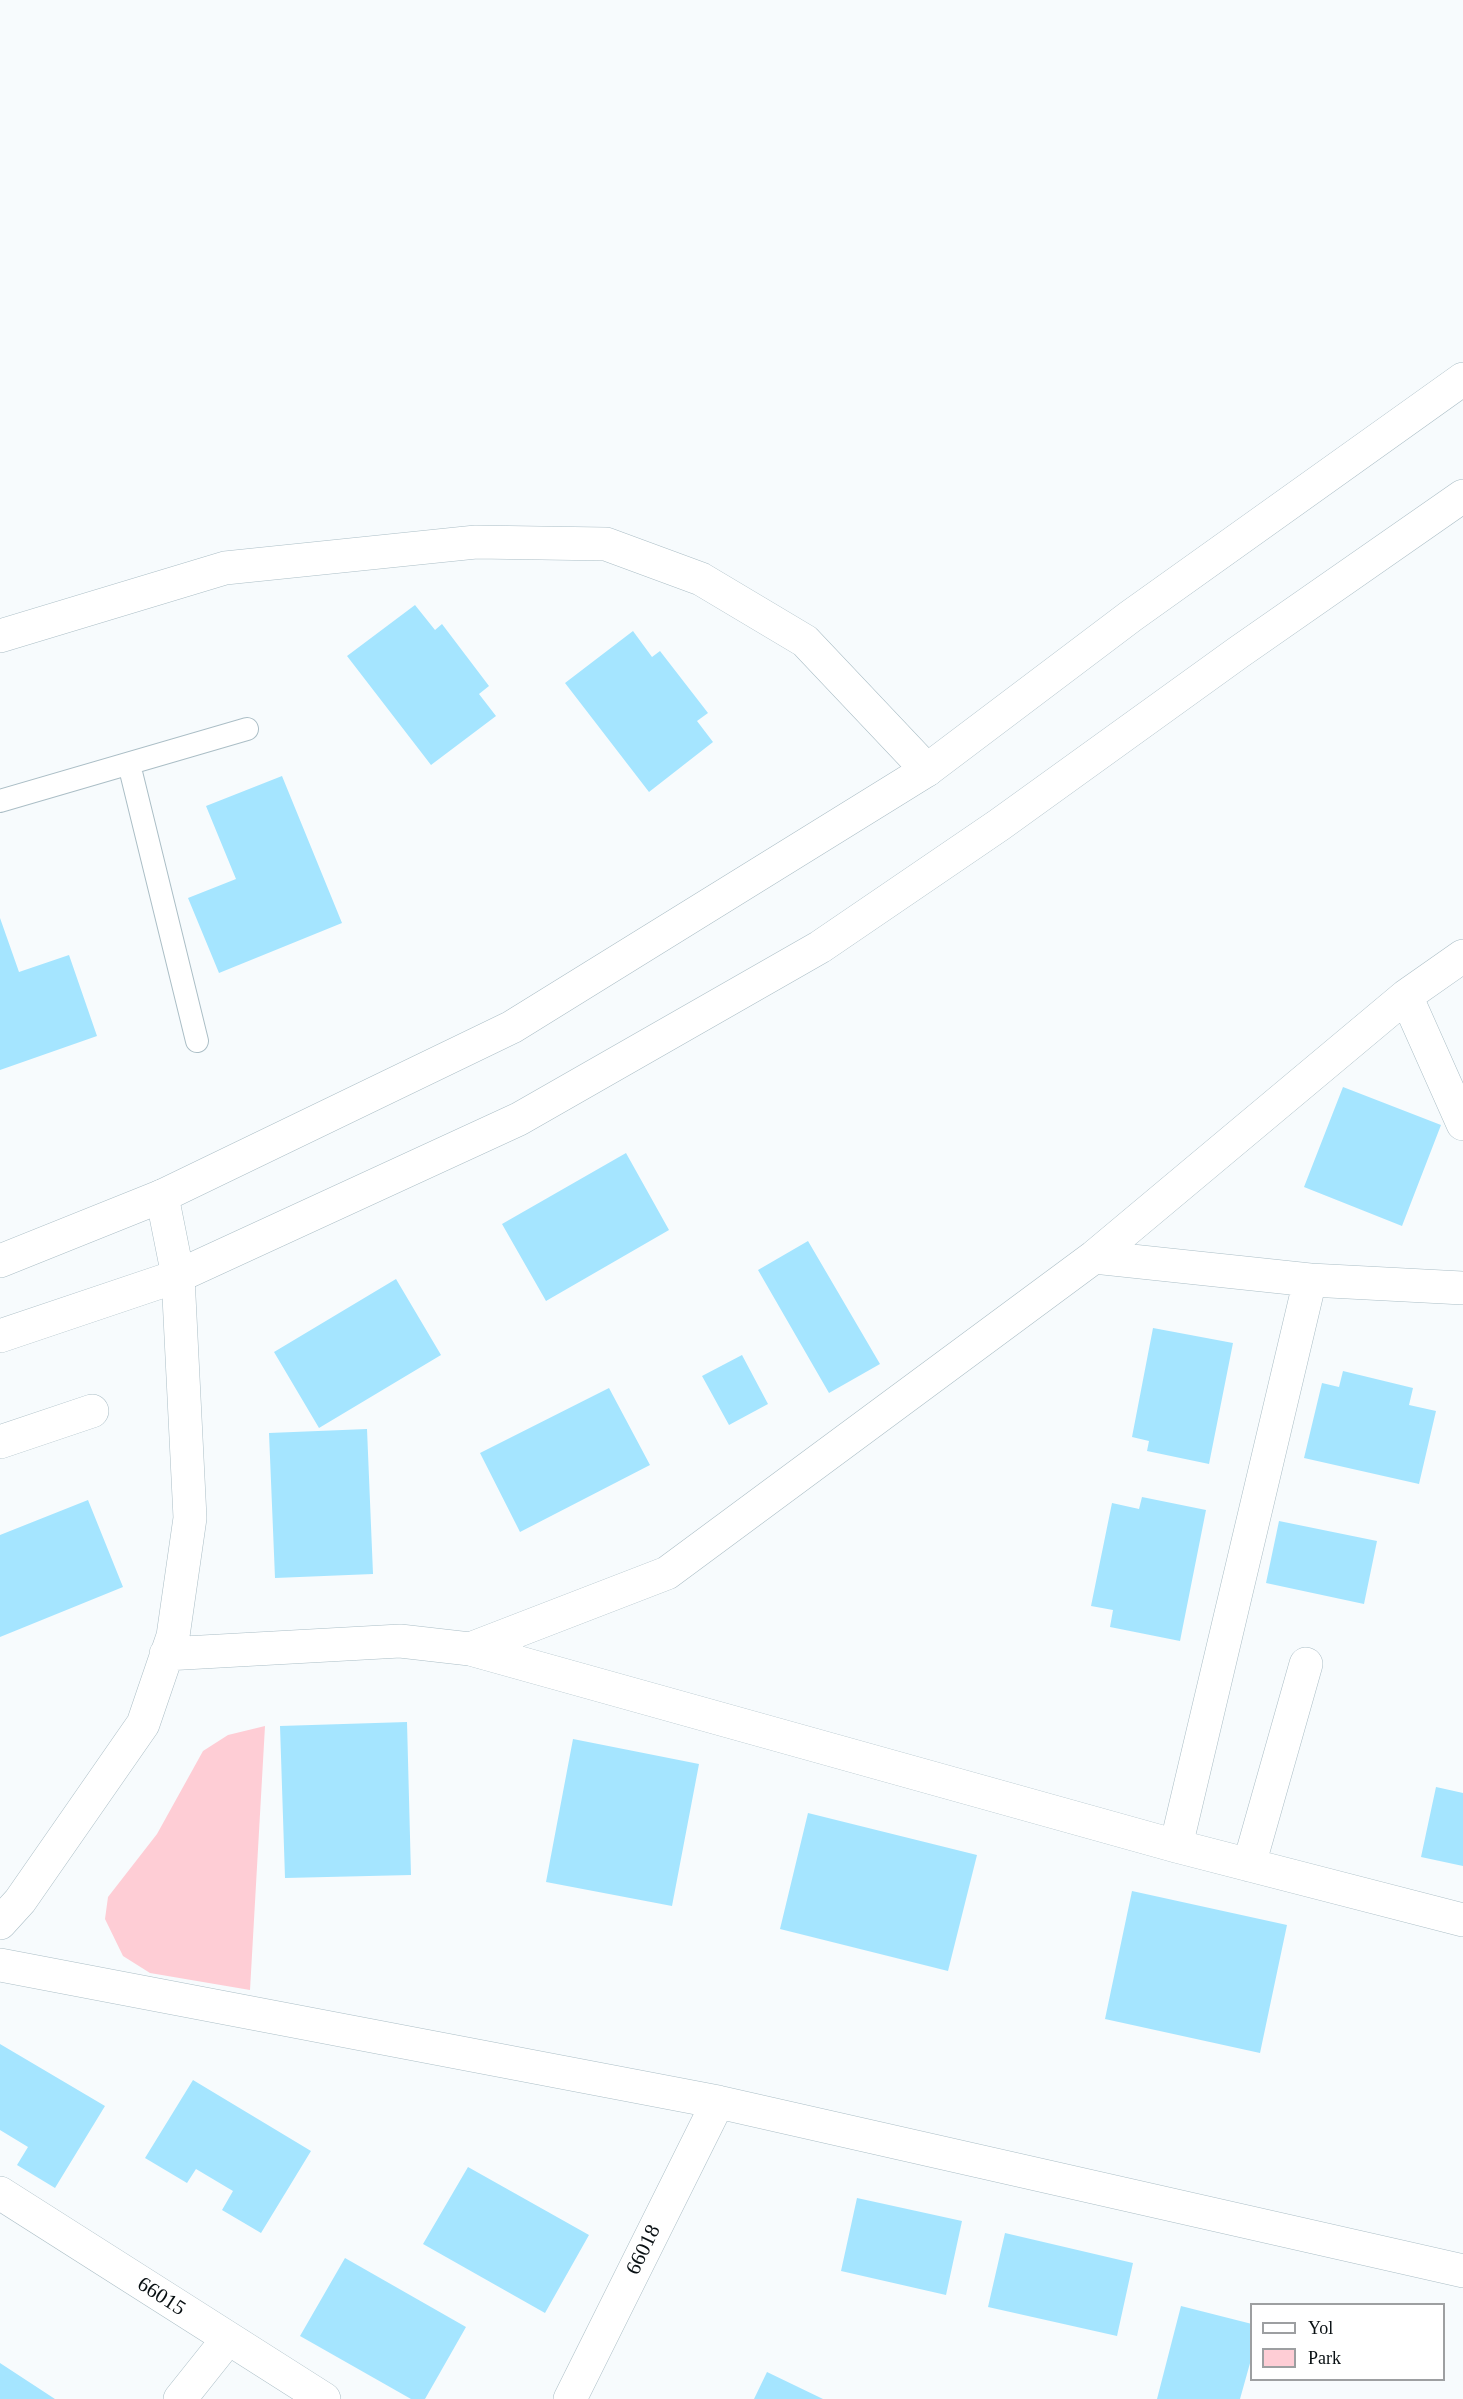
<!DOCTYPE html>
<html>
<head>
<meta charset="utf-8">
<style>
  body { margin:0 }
  #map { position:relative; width:1463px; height:2399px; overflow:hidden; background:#f7fbfd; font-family:Georgia,serif }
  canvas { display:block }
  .legend { position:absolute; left:1250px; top:2303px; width:195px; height:78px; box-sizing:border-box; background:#fff; border:2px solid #9d9fa1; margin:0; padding:8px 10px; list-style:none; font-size:18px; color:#091013 }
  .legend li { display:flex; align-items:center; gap:12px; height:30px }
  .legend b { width:30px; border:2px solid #9d9fa1 }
</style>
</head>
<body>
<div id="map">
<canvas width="1463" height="2399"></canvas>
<ul class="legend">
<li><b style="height:8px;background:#fff"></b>Yol</li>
<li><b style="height:16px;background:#fecdd5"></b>Park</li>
</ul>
</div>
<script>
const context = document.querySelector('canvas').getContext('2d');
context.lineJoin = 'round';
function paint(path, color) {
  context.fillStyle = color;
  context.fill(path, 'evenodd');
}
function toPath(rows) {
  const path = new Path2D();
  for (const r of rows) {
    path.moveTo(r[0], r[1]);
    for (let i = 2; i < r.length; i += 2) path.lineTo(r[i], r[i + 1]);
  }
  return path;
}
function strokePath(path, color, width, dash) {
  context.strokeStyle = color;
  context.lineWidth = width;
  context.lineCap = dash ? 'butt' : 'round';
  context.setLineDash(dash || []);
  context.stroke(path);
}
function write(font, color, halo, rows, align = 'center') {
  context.font = font + ' Georgia,serif';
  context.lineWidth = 4.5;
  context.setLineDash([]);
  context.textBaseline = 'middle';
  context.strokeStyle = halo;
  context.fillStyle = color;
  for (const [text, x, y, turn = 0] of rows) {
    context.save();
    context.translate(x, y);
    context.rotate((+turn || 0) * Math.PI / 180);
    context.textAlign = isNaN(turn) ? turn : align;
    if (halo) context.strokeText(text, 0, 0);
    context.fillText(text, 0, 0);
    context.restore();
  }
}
paint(toPath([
  [265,1726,250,1990,150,1973,123,1956,105,1919,108,1897,157,1834,203,1751,228,1735]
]), '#fecdd5');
paint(toPath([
  [415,605,435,630,442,624,489,686,479,694,496,716,431,765,347,656],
  [633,631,652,657,660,651,708,713,697,721,713,742,649,792,565,683],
  [282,776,342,923,219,973,188,898,236,879,206,806],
  [0,918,19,972,69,955,97,1036,0,1070],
  [1343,1087,1441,1125,1402,1226,1304,1187],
  [626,1153,669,1230,546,1301,502,1224],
  [808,1241,880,1364,829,1393,758,1270],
  [396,1279,441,1355,319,1428,274,1352],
  [1153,1328,1233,1343,1209,1464,1147,1451,1149,1441,1132,1437],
  [742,1355,768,1404,729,1425,702,1376],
  [1343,1371,1413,1388,1409,1405,1436,1411,1419,1484,1304,1458,1322,1383,1339,1387],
  [609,1388,650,1465,520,1532,480,1453],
  [367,1429,373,1574,275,1578,269,1433],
  [1142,1497,1206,1510,1180,1641,1110,1627,1113,1610,1091,1606,1112,1503,1139,1509],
  [88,1500,123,1587,0,1637,0,1535],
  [1279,1521,1377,1541,1364,1604,1266,1583],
  [407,1722,411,1875,285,1878,280,1726],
  [573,1739,699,1764,672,1906,546,1882],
  [1436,1787,1463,1793,1463,1866,1421,1857],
  [808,1813,977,1855,948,1971,780,1929],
  [1132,1891,1287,1925,1260,2053,1105,2019],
  [0,2044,105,2106,55,2188,17,2165,28,2147,0,2130],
  [193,2080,311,2151,261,2233,222,2210,233,2191,196,2169,187,2183,145,2158],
  [468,2167,589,2235,545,2313,423,2244],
  [857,2198,962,2221,946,2295,841,2271],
  [1005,2233,1133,2263,1117,2336,988,2307],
  [345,2258,466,2327,425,2399,411,2399,300,2336],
  [1181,2306,1252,2324,1252,2356,1240,2399,1157,2399],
  [0,2363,55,2399,0,2399],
  [767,2372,823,2399,754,2399]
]), '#a5e5ff');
const lane = toPath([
  [129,764,197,1041],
  [0,801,247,729]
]);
const street = toPath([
  [0,636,225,568,476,542,606,544,701,579,805,641,927,770],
  [1406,996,1463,1124],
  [1094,1257,1310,1280],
  [0,1442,92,1411],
  [470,1649,667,1573,1094,1257,1406,996,1463,956],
  [166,1654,400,1641,470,1649,1176,1846,1463,1920],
  [1176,1846,1310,1280,1463,1288],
  [1249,1865,1306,1664],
  [0,1923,20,1901,143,1724,173,1636,190,1518,178,1276,162,1196],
  [0,1965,718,2102,1463,2271],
  [0,2193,324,2399],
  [180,2399,227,2340],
  [570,2399,718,2102]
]);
const secondary = toPath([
  [0,1261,162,1196,512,1027,927,770,1131,616,1463,379],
  [0,1336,178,1276,519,1119,820,947,999,825,1239,652,1463,496]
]);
strokePath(lane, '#abbec6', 24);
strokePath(street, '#abbec6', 34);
strokePath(secondary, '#abbec6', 34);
strokePath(lane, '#fff', 22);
strokePath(street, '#fff', 33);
strokePath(secondary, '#fff', 33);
write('21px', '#091013', '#fff', [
  ["66018",644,2250,-64],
  ["66015",161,2297,33]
]);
</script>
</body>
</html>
